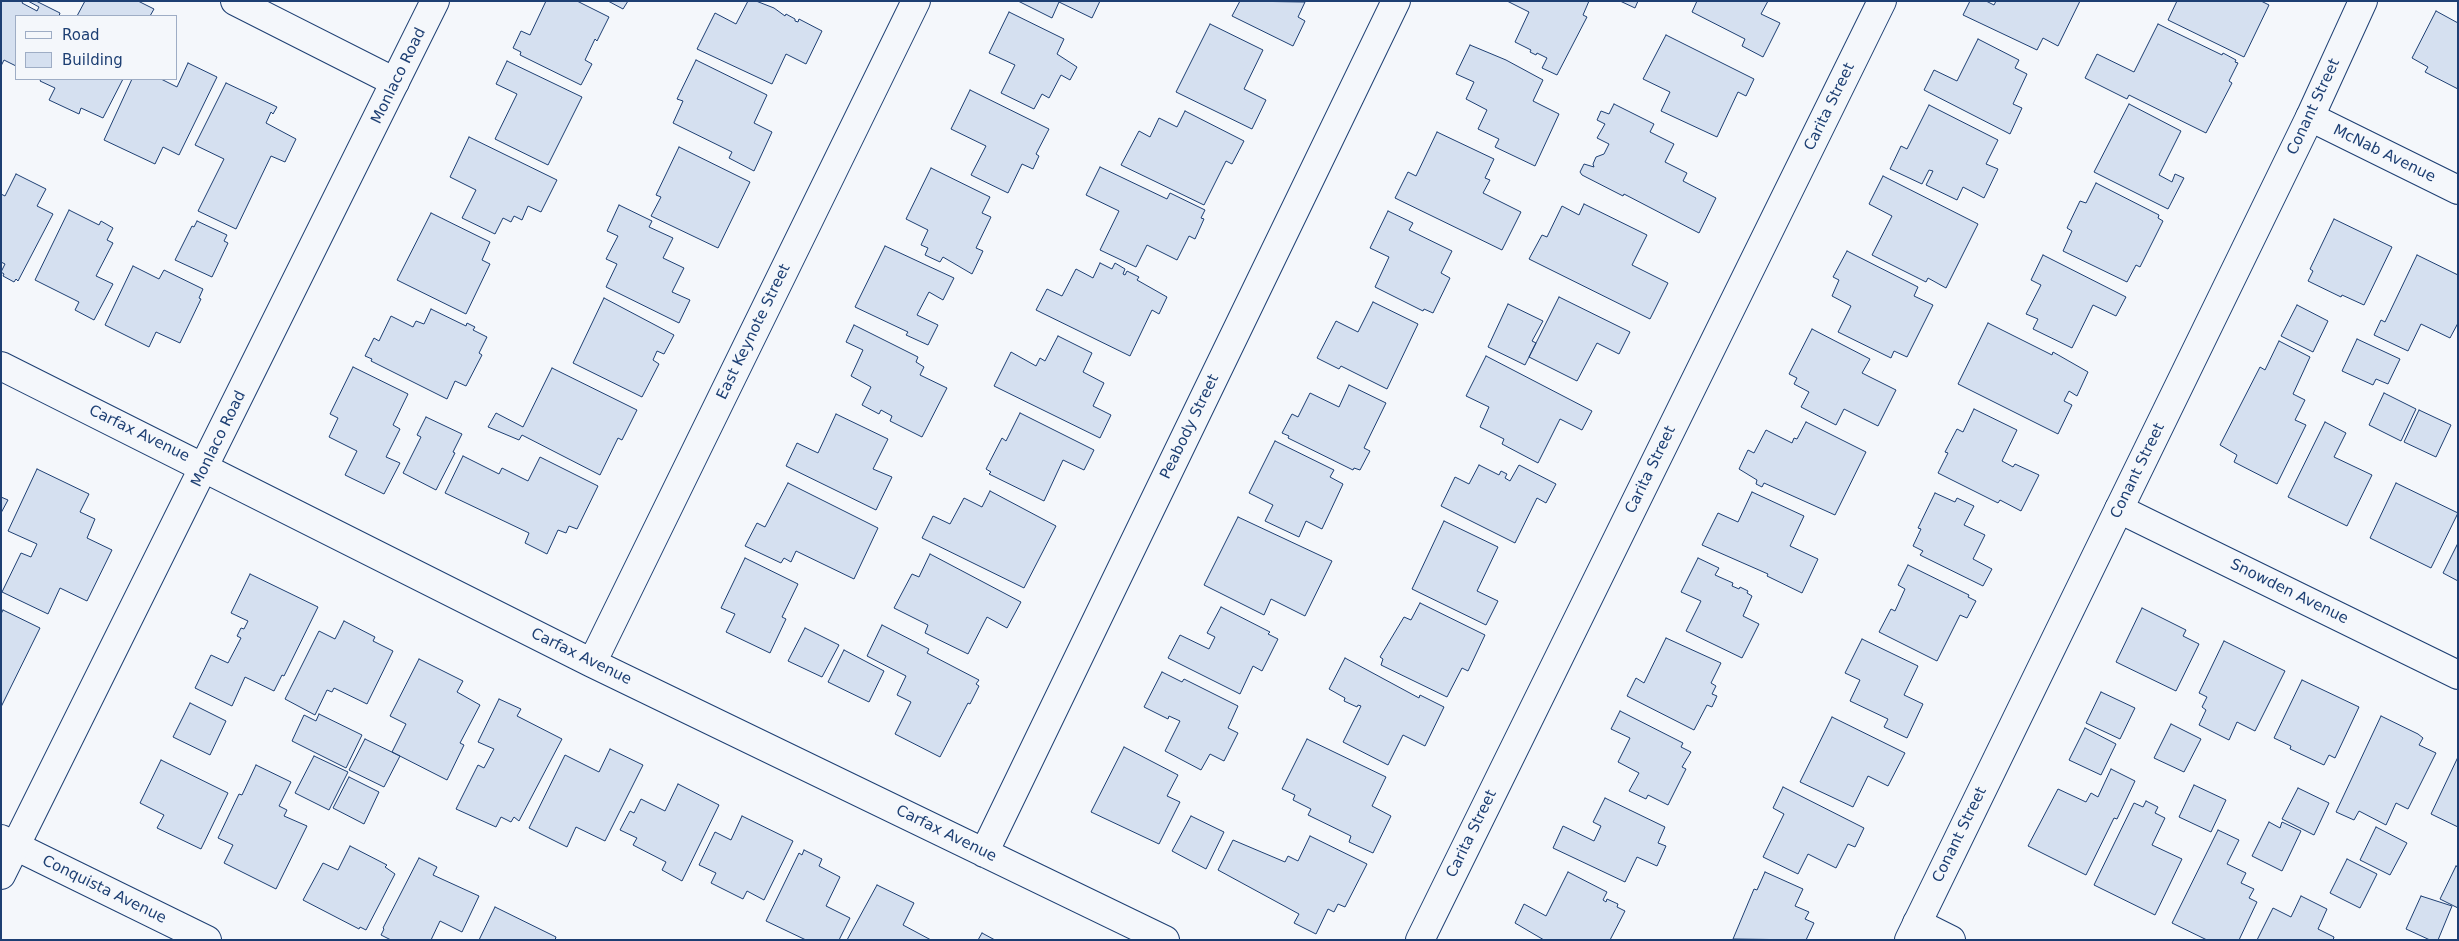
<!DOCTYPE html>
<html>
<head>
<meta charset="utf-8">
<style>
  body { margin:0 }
  #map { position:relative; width:2459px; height:941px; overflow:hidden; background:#f4f7fb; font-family:"DejaVu Sans",sans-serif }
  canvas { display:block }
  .frame { position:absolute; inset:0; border:2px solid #1d3f73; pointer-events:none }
  .legend { position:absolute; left:15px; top:15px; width:162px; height:65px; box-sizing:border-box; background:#f4f7fb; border:1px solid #9eadc5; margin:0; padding:6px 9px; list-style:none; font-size:15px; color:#1d3f73 }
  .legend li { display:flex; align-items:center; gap:10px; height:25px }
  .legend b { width:25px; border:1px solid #9eadc5 }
</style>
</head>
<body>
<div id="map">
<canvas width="2459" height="941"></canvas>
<div class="frame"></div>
<ul class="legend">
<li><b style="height:6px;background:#f4f7fb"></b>Road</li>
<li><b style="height:14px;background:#d5e0f0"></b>Building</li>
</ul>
</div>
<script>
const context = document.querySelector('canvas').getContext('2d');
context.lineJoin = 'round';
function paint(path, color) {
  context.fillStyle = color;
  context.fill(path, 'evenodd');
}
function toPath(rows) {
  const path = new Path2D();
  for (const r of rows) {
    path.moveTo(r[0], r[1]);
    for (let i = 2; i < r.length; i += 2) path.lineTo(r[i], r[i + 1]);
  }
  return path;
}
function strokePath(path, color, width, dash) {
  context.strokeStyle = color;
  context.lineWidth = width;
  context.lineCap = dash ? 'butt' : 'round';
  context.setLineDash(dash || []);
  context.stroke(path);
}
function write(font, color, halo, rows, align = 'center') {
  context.font = font + ' "DejaVu Sans",sans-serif';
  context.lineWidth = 4;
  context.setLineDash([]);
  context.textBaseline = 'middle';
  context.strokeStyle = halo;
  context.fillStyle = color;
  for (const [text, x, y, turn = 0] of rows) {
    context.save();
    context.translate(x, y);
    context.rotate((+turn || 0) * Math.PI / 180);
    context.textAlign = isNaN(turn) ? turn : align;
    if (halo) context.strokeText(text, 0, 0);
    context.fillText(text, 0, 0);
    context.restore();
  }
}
const building = toPath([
  [1,1,23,1,22,3,37,11,39,7,28,1,36,1,60,13,59,16,16,16,16,66,4,60,1,66,1,1],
  [85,1,138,1,154,9,150,16,77,16,85,1],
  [546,1,577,1,609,17,597,41,595,39,585,60,592,64,581,85,520,55,521,52,513,48,521,31,530,35,546,1],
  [608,1,628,1,623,9,608,1],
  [748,1,756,1,774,8,785,16,786,14,795,19,795,21,798,22,799,19,822,31,806,64,786,54,772,84,697,49,715,13,736,24,748,1],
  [1018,1,1100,1,1092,18,1059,2,1052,18,1018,1],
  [1240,1,1305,2,1298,17,1305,21,1293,46,1232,16,1240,1],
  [1507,1,1589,1,1583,15,1587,17,1557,75,1542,68,1547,58,1537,53,1536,55,1530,52,1531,50,1515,42,1529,12,1507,1],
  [1620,1,1638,1,1635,8,1620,1],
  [1697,1,1768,1,1761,14,1780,23,1763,57,1742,46,1745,39,1692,12,1697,1],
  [1970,1,1986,1,1994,5,1996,1,2080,1,2058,46,2043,38,2037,50,1963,15,1970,1],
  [2177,1,2261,1,2269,5,2244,57,2168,20,2177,1],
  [2436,11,2458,23,2458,89,2425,72,2428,67,2412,58,2436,11],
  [1009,12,1064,39,1057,54,1077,67,1070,80,1061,75,1049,98,1042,94,1034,109,1001,93,1015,65,989,53,1009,12],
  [1210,24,1263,50,1244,89,1266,100,1252,129,1176,92,1210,24],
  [2158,24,2222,55,2223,53,2236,60,2235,62,2238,63,2229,81,2232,83,2206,133,2129,95,2127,99,2085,78,2097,54,2134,72,2158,24],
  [1666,35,1754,79,1746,96,1738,92,1717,137,1661,111,1670,92,1643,79,1666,35],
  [1978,39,2019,60,2015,68,2027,74,2013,104,2022,108,2010,134,1924,90,1934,70,1957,81,1978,39],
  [1470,45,1506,60,1543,80,1533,101,1559,114,1535,166,1495,147,1499,139,1478,129,1487,110,1466,99,1474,82,1456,74,1470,45],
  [696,60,767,95,754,123,772,132,754,171,729,158,732,152,673,123,683,101,677,99,696,60],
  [507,61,582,97,548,165,495,139,517,94,496,84,507,61],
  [188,63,217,77,179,155,163,147,155,164,104,140,132,79,161,79,177,87,188,63],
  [41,79,123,79,103,118,81,108,79,114,49,100,55,88,40,81,41,79],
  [226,83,277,107,273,114,271,112,266,123,296,139,285,162,271,156,236,229,198,211,224,159,195,145,226,83],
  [970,90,1049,129,1036,154,1039,156,1033,169,1022,164,1008,193,971,175,986,146,951,129,970,90],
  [1614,104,1654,124,1650,132,1674,144,1665,162,1687,173,1683,181,1716,198,1699,233,1624,194,1623,196,1582,175,1580,172,1584,164,1594,167,1593,164,1596,157,1604,154,1609,144,1597,138,1605,124,1597,120,1601,111,1609,114,1614,104],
  [2129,104,2181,131,2159,175,2172,182,2175,174,2184,178,2168,209,2094,172,2129,104],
  [1929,105,1998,140,1986,164,1998,169,1984,198,1963,187,1957,200,1926,185,1933,171,1929,170,1922,184,1890,169,1901,146,1907,149,1929,105],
  [1185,111,1244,141,1232,164,1226,161,1204,205,1121,165,1139,131,1150,137,1159,118,1177,127,1185,111],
  [1437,132,1494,159,1485,178,1490,180,1483,193,1521,212,1502,250,1395,198,1408,172,1416,176,1437,132],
  [469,137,557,180,541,212,528,206,522,220,514,216,511,222,503,218,495,234,462,218,476,190,450,177,469,137],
  [679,147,750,182,718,248,651,216,661,197,656,195,679,147],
  [1100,167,1167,199,1170,193,1205,210,1201,218,1204,219,1195,239,1189,236,1177,260,1147,245,1136,267,1100,250,1119,211,1086,195,1100,167],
  [931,168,990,197,982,213,991,217,976,248,983,251,972,274,943,257,940,262,925,255,928,248,921,245,928,230,906,219,931,168],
  [16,174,46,189,37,206,53,214,18,281,16,279,14,282,3,276,4,274,1,272,5,264,1,262,1,194,5,196,16,174],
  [1883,176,1978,224,1946,288,1928,278,1926,282,1872,255,1892,216,1869,204,1883,176],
  [2096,183,2159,215,2158,218,2163,221,2140,267,2136,265,2127,282,2063,251,2072,231,2067,228,2080,201,2086,203,2096,183],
  [1584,204,1647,235,1632,265,1668,283,1650,319,1529,259,1542,235,1547,237,1562,206,1579,215,1584,204],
  [619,205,652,221,649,227,673,238,663,258,684,268,672,292,690,300,679,323,606,287,617,264,606,259,618,236,607,231,619,205],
  [69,210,99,225,101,221,113,228,107,240,113,243,96,276,113,284,94,320,75,310,79,302,35,280,69,210],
  [1388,211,1413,223,1409,230,1452,251,1441,273,1450,278,1433,313,1424,309,1423,311,1375,287,1389,257,1370,248,1388,211],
  [431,213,490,242,482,260,490,264,466,314,397,280,431,213],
  [2334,219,2392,247,2364,305,2342,295,2341,297,2308,281,2313,271,2310,269,2334,219],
  [197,221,227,235,224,241,228,243,212,277,175,260,192,226,194,227,197,221],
  [885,246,954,278,943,300,929,292,917,315,938,325,928,345,906,335,908,332,855,307,885,246],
  [1847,251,1918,287,1914,296,1933,305,1907,357,1894,351,1891,358,1838,332,1851,306,1832,296,1839,280,1833,277,1847,251],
  [2043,255,2126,297,2116,316,2093,305,2072,348,2033,329,2038,319,2026,314,2041,285,2031,280,2043,255],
  [2417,255,2458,275,2458,323,2450,338,2421,324,2408,351,2374,335,2381,320,2385,322,2417,255],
  [1100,263,1112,269,1115,263,1125,269,1123,274,1125,275,1127,271,1139,277,1137,280,1167,297,1159,314,1152,310,1130,356,1036,310,1047,289,1062,296,1076,269,1093,278,1100,263],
  [133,266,159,279,164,270,203,289,199,298,201,299,180,343,156,332,149,347,105,325,133,266],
  [1559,297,1630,332,1619,354,1597,343,1577,381,1529,357,1559,297],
  [604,298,674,335,664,354,657,351,653,360,659,364,642,397,573,363,604,298],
  [1373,302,1418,324,1387,389,1341,366,1339,369,1317,358,1336,321,1358,332,1373,302],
  [1508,304,1543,321,1532,341,1536,343,1525,365,1488,347,1508,304],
  [2297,305,2328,321,2313,352,2281,336,2297,305],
  [431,309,466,326,467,323,475,327,473,330,487,337,479,353,482,355,466,386,455,381,447,399,371,361,372,359,365,356,374,338,379,341,391,316,413,327,416,321,424,324,431,309],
  [1988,323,2052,355,2053,352,2088,372,2077,396,2069,391,2064,401,2072,405,2058,434,1958,384,1988,323],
  [854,325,918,357,916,362,924,367,920,375,947,388,922,437,890,421,892,416,881,410,879,414,862,405,871,387,851,376,863,350,846,342,854,325],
  [1812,329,1870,359,1862,373,1896,390,1878,426,1844,409,1836,425,1801,407,1809,392,1794,384,1797,378,1789,374,1812,329],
  [1058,336,1092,353,1083,372,1104,383,1093,406,1111,415,1100,438,994,386,1011,352,1036,366,1040,358,1045,361,1058,336],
  [2357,339,2400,359,2388,384,2376,379,2373,385,2342,371,2357,339],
  [2279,341,2310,357,2293,394,2305,400,2295,420,2306,425,2277,484,2234,462,2237,455,2220,445,2260,367,2265,370,2279,341],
  [1486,356,1592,411,1582,430,1560,419,1538,463,1502,444,1504,439,1480,427,1489,407,1466,396,1486,356],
  [353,367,408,394,393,425,400,429,386,457,400,463,384,494,345,475,357,451,329,437,338,418,330,414,353,367],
  [552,368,637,410,622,440,618,438,600,475,522,435,519,440,488,427,496,413,523,427,552,368],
  [1349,385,1386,403,1364,448,1370,451,1360,470,1354,468,1353,470,1288,438,1289,436,1282,433,1292,414,1298,417,1310,393,1339,407,1349,385],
  [2384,393,2416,409,2401,441,2369,425,2384,393],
  [1974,409,2017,430,2002,461,2013,467,2015,464,2039,475,2021,511,2000,500,1998,503,1938,473,1948,453,1945,452,1957,429,1963,432,1974,409],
  [2419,410,2451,425,2436,457,2404,442,2419,410],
  [1020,413,1094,450,1084,470,1063,460,1044,501,989,474,991,472,986,469,1002,438,1006,441,1020,413],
  [836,414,888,439,873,469,892,477,876,510,786,466,797,443,818,453,836,414],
  [426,417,462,434,453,452,455,453,436,490,403,473,421,437,417,435,426,417],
  [1806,422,1866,452,1835,515,1764,483,1762,487,1756,484,1757,480,1739,469,1748,450,1754,453,1766,430,1792,443,1794,438,1797,439,1806,422],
  [2325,422,2346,433,2334,457,2372,475,2347,526,2288,497,2325,422],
  [1275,441,1334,470,1330,477,1343,484,1322,529,1306,521,1299,537,1265,521,1273,505,1249,493,1275,441],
  [463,456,499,474,502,468,528,481,540,457,598,486,577,529,569,526,566,533,558,530,547,554,525,543,529,533,445,493,463,456],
  [1479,465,1499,475,1501,471,1507,474,1505,478,1510,481,1519,465,1556,484,1546,503,1537,498,1515,543,1441,506,1455,477,1469,484,1479,465],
  [37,469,89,494,80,512,95,519,87,538,112,550,87,601,60,588,48,614,2,592,21,553,31,557,37,544,8,531,37,469],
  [788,483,878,528,854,579,796,551,791,562,784,558,781,563,745,546,757,523,765,527,788,483],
  [2396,483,2458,513,2431,568,2370,538,2396,483],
  [990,491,1056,526,1024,588,922,538,933,516,950,524,964,498,982,507,990,491],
  [1752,492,1804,516,1790,546,1818,559,1802,593,1767,576,1768,574,1702,545,1718,513,1738,522,1752,492],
  [1935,493,1955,502,1957,498,1974,506,1964,525,1985,535,1973,559,1992,569,1983,586,1920,555,1923,551,1913,546,1921,529,1918,528,1935,493],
  [1,497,8,500,1,513,1,497],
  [1238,517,1332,561,1305,616,1271,599,1264,615,1204,585,1238,517],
  [1444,521,1498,547,1477,591,1498,601,1486,625,1412,589,1444,521],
  [2458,543,2458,581,2443,573,2458,543],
  [930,554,1021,602,1007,628,987,617,968,654,925,633,928,625,894,608,912,574,919,577,930,554],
  [745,558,798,584,782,617,786,619,770,653,726,632,735,614,721,608,745,558],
  [1698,558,1719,568,1715,575,1733,583,1732,586,1739,589,1740,587,1748,591,1747,593,1752,596,1743,616,1759,624,1742,658,1686,631,1701,601,1681,592,1698,558],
  [1908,565,1969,595,1968,597,1976,601,1967,618,1960,615,1937,661,1879,632,1891,609,1895,611,1905,589,1898,585,1908,565],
  [250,574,318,607,284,676,282,675,274,691,245,677,232,706,195,688,211,655,228,663,241,638,237,636,241,628,244,629,248,621,231,613,250,574],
  [1420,603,1485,635,1468,671,1462,668,1447,697,1381,665,1383,659,1380,657,1404,617,1411,620,1420,603],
  [1221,607,1270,632,1268,634,1278,639,1262,671,1253,666,1240,694,1168,658,1180,635,1209,649,1215,637,1207,633,1221,607],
  [2142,608,2186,630,2183,636,2199,644,2176,691,2116,662,2142,608],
  [3,610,40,628,1,707,1,614,3,610],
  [344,621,375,637,373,641,393,651,367,704,334,688,332,692,327,690,315,715,285,699,319,631,335,639,344,621],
  [882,625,929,649,927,653,979,680,976,684,979,686,970,704,968,703,940,757,895,734,911,702,897,695,906,676,867,656,882,625],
  [805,628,839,645,822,677,788,661,805,628],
  [1666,638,1721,663,1711,683,1716,686,1712,694,1717,696,1712,707,1707,705,1694,730,1627,696,1636,678,1644,683,1666,638],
  [1862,639,1918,666,1904,695,1923,704,1907,738,1884,727,1888,719,1850,701,1860,680,1845,673,1862,639],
  [2224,641,2285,671,2255,731,2237,722,2229,740,2199,725,2206,710,2202,707,2207,697,2199,693,2224,641],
  [844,650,884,671,869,702,828,682,844,650],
  [1345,658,1419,698,1420,695,1444,707,1425,746,1403,735,1388,765,1343,742,1361,706,1358,705,1357,707,1344,701,1345,698,1329,689,1345,658],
  [419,659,463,681,457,692,480,705,460,743,464,745,447,780,392,752,406,724,390,716,419,659],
  [1162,672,1182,682,1184,679,1238,706,1228,728,1238,733,1224,761,1210,754,1201,770,1165,751,1180,721,1169,716,1168,719,1144,707,1162,672],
  [2302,680,2359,707,2335,758,2329,755,2324,765,2290,749,2291,746,2274,738,2302,680],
  [2101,692,2135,708,2120,739,2086,723,2101,692],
  [499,699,521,709,517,716,562,739,519,821,514,817,511,822,501,817,496,827,456,809,478,765,484,768,494,749,478,742,499,699],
  [190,703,226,721,210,755,173,737,190,703],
  [1620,711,1683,743,1681,747,1691,752,1682,767,1686,769,1668,805,1648,795,1646,799,1629,791,1639,773,1618,762,1630,738,1611,729,1620,711],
  [319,714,362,735,346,768,292,741,304,715,316,721,319,714],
  [2381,716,2418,734,2423,738,2419,745,2436,753,2408,809,2396,803,2386,825,2359,811,2354,820,2336,812,2381,716],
  [1832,717,1905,753,1888,786,1868,776,1853,807,1800,782,1832,717],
  [2171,724,2201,739,2184,772,2154,758,2171,724],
  [2085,728,2116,744,2101,775,2069,760,2085,728],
  [365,739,400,756,384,787,349,770,365,739],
  [1307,739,1386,777,1372,806,1391,816,1373,853,1349,842,1351,836,1308,815,1311,809,1293,800,1295,795,1282,789,1307,739],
  [1124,747,1178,775,1167,796,1180,802,1159,844,1091,812,1124,747],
  [610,749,643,765,605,841,576,827,567,847,529,828,565,755,599,772,610,749],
  [314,756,348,772,329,810,295,793,314,756],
  [2458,757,2458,827,2431,814,2458,757],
  [161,760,228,793,201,849,157,828,164,815,140,803,161,760],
  [256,765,291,782,279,806,287,810,284,816,307,826,276,889,224,863,233,845,218,838,239,794,242,795,256,765],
  [2111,769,2135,781,2117,819,2114,818,2086,875,2028,846,2058,789,2086,802,2091,793,2098,797,2111,769],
  [349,777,379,792,364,824,333,808,349,777],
  [678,784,719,805,682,881,662,870,666,862,633,845,637,838,620,830,630,811,634,813,641,799,665,811,678,784],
  [2194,785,2226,800,2211,832,2179,817,2194,785],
  [1783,787,1864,828,1855,847,1848,844,1836,868,1808,854,1798,874,1763,857,1784,814,1773,808,1783,787],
  [2298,788,2329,803,2314,835,2282,819,2298,788],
  [1605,798,1665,827,1658,843,1666,846,1657,866,1637,857,1625,882,1553,848,1563,826,1594,841,1601,826,1593,822,1605,798],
  [2146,801,2158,807,2155,813,2165,818,2152,845,2182,859,2155,915,2094,885,2134,803,2143,807,2146,801],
  [742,816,793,841,764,900,747,891,743,899,711,883,716,873,699,865,715,832,731,840,742,816],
  [1191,816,1224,832,1206,869,1172,851,1191,816],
  [2269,822,2280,828,2282,822,2301,831,2282,871,2252,856,2269,822],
  [2376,827,2407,843,2390,875,2360,860,2376,827],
  [2218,830,2239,840,2227,864,2246,873,2241,883,2254,889,2249,898,2257,902,2239,940,2207,940,2172,923,2218,830],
  [1310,836,1367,864,1345,907,1338,904,1334,912,1328,909,1316,934,1294,923,1299,914,1218,870,1233,840,1285,862,1288,856,1298,861,1310,836],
  [350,846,387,865,385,867,395,874,366,930,360,927,359,929,303,900,323,863,338,870,350,846],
  [804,850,822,859,819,866,840,877,826,906,850,918,839,940,806,940,766,921,799,853,802,855,804,850],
  [419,858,437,867,433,875,479,896,462,932,440,921,431,940,391,940,381,935,384,929,383,928,419,858],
  [2347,859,2377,874,2360,908,2330,893,2347,859],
  [2456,866,2458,867,2458,908,2440,899,2456,866],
  [1568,872,1607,892,1603,900,1606,902,1607,899,1618,904,1617,907,1625,911,1610,940,1544,940,1515,923,1524,904,1546,916,1568,872],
  [1765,872,1803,889,1795,906,1809,912,1805,919,1814,923,1806,940,1733,939,1754,889,1757,890,1765,872],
  [877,885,914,903,903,925,931,940,847,940,877,885],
  [2301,896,2327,909,2318,929,2334,937,2333,940,2257,940,2273,908,2291,917,2301,896],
  [2421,896,2452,906,2438,940,2430,940,2406,929,2421,896],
  [495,907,556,937,555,940,479,940,495,907],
  [982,933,995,940,978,940,982,933]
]);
paint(building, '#d5e0f0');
strokePath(building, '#1d3f73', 1);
const street = toPath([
  [235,1,395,82],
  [2310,117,2458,190],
  [1,366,592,663,1165,940],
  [2119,509,2458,675],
  [592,663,916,1],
  [1,839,207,940],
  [984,853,1396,1],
  [1917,923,1951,940],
  [1420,940,1882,1]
]);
const secondary = toPath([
  [1,875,435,1],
  [1909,940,2310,117,2363,1]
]);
strokePath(street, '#1d3f73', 30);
strokePath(secondary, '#1d3f73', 30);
strokePath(street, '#f4f7fb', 28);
strokePath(secondary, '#f4f7fb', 28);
write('15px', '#1d3f73', '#f4f7fb', [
  ["Monlaco Road",399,76,-64],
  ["Carita Street",1830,107,-64],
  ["Conant Street",2314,107,-65],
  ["McNab Avenue",2384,154,26],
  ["East Keynote Street",754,332,-64],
  ["Peabody Street",1190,427,-64],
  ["Carfax Avenue",139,434,26],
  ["Monlaco Road",219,439,-64],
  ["Carita Street",1651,470,-64],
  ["Conant Street",2138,471,-64],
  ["Snowden Avenue",2289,592,26],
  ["Carfax Avenue",581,657,26],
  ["Carfax Avenue",946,834,26],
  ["Carita Street",1472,834,-64],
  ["Conant Street",1960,835,-64],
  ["Conquista Avenue",104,890,26]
]);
</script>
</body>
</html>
